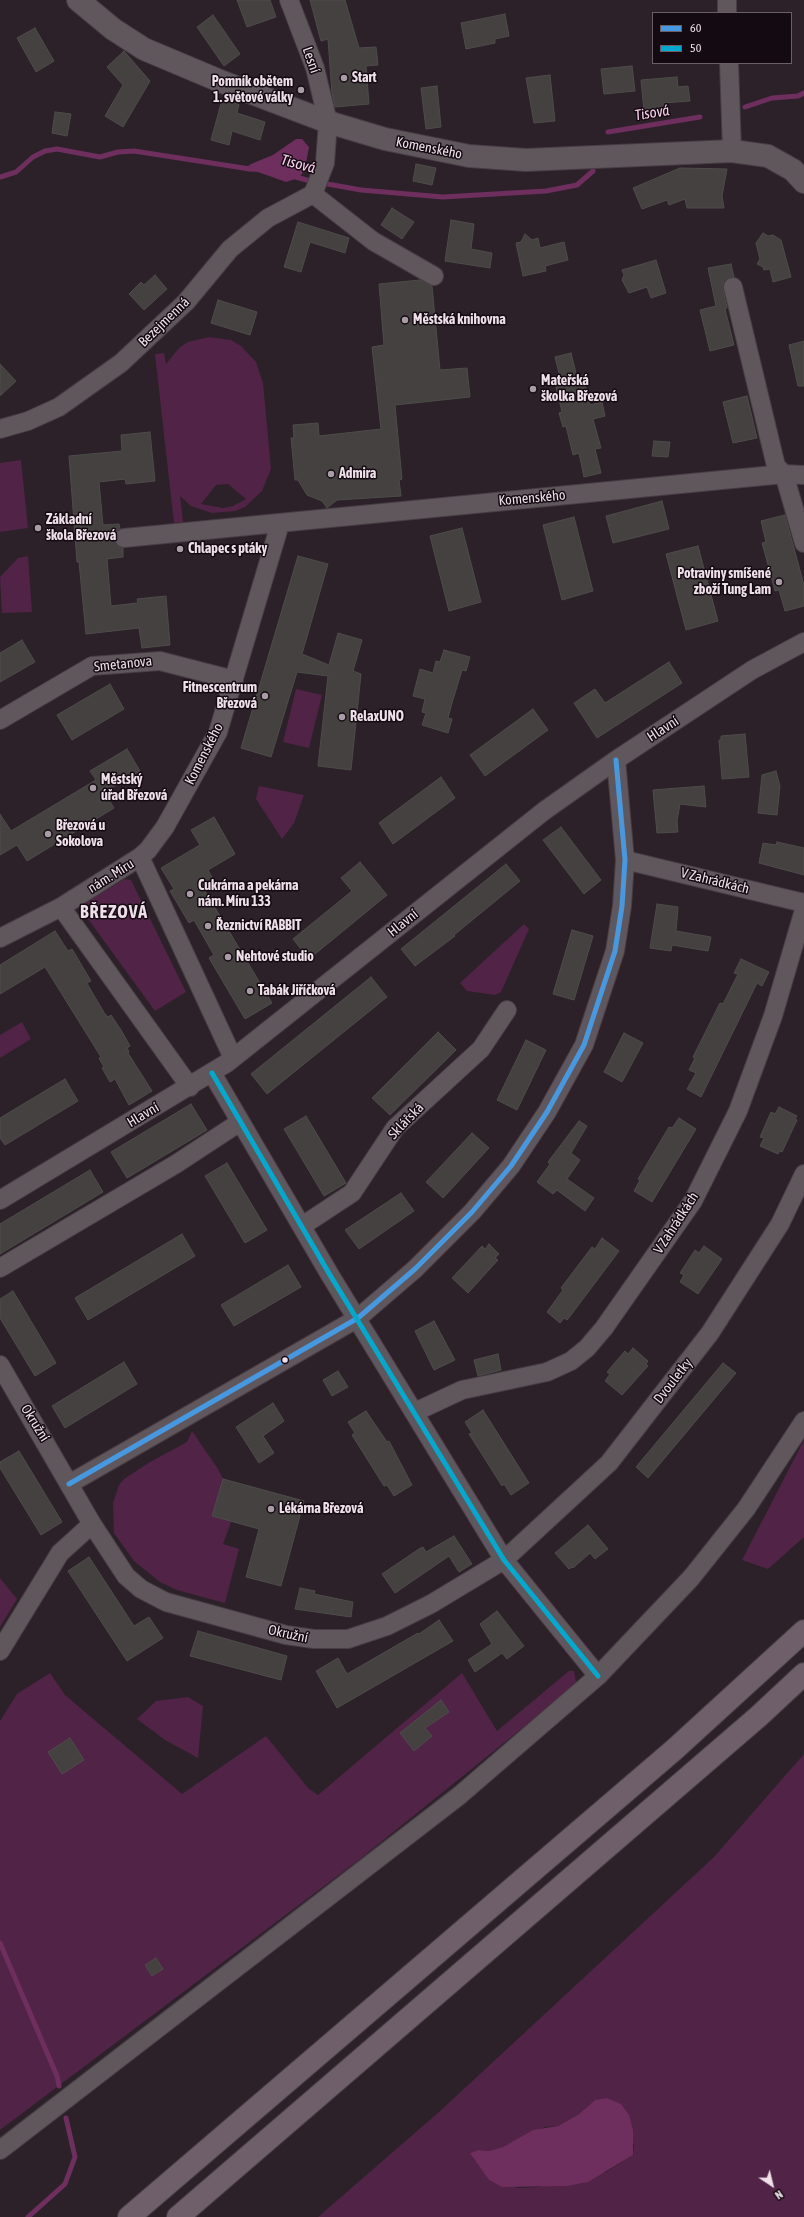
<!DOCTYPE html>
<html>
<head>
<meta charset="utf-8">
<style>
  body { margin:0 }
  #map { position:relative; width:804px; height:2217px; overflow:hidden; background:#2c2129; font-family:"Asap Condensed",sans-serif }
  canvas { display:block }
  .legend { position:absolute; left:652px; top:12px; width:140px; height:52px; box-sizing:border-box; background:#140a11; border:1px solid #6b5f67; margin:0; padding:5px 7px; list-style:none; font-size:12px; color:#eedfe9 }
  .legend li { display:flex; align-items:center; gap:8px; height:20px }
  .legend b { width:20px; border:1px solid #6b5f67 }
  .north { position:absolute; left:752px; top:2165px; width:40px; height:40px; -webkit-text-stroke:3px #140a11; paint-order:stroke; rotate:145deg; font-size:11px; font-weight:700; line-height:16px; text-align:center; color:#eedfe9 }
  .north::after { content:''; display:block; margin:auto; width:14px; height:18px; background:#eedfe9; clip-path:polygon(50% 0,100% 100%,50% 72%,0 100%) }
</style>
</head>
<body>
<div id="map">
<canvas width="804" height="2217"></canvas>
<ul class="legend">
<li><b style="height:5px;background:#4699e1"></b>60</li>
<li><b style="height:5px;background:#00a9ce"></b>50</li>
</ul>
<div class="north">N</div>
</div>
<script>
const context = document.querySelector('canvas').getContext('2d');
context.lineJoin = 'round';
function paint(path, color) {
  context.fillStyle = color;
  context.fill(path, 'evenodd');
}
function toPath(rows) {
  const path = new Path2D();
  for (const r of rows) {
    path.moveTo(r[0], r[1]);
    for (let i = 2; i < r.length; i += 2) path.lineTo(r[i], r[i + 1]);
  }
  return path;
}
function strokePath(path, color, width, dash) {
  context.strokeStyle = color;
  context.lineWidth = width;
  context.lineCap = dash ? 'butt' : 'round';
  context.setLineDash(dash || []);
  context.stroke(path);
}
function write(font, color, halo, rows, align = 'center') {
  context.font = font + ' "Asap Condensed",sans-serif';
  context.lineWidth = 3;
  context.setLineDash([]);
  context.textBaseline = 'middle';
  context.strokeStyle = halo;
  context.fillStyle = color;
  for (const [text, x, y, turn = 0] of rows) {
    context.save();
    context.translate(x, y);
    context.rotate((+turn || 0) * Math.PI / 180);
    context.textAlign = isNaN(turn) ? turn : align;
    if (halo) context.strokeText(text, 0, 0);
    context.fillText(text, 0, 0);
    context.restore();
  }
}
paint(toPath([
  [209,337,231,340,241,346,256,362,263,383,271,469,262,491,245,507,235,511,212,513,191,506,180,496,183,522,174,523,155,354,164,353,166,364,179,348,188,342],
  [228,484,246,499,233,506,223,508,201,504,216,485],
  [21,460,28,528,0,532,0,463],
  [28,556,32,612,2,613,0,577,18,558],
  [296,689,322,695,309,748,283,742],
  [259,786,304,795,294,823,282,839,256,799],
  [125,879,131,880,186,992,155,1011,83,912,82,905],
  [524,924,529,929,501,992,495,995,467,991,460,983],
  [22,1022,31,1039,0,1058,0,1035],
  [192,1431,218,1469,223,1479,212,1516,231,1522,223,1544,239,1549,225,1603,177,1590,160,1582,134,1561,114,1533,113,1503,119,1485,124,1479,150,1462,187,1442],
  [804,1440,804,1537,768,1569,742,1560],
  [0,1578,17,1599,0,1627],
  [569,1671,574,1671,576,1682,567,1692,360,1859,0,2130,0,1721,17,1694,50,1673,65,1695,182,1794,266,1736,308,1788,318,1795,462,1673,497,1731],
  [188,1697,203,1706,198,1758,165,1740,137,1719,156,1701],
  [804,1754,804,2217,318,2217,439,2112,714,1857],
  [595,2100,634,2145,633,2155,606,2172,537,2187,517,2188,479,2150,488,2151,503,2147,545,2127,558,2126,579,2114]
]), '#512346');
paint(toPath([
  [296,139,302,139,309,147,306,163,302,174,298,178,286,182,258,172,245,171,244,169,251,164,273,155],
  [607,2098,621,2104,629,2115,633,2130,633,2155,588,2182,567,2186,502,2187,489,2180,470,2153,479,2150,488,2151,503,2147,533,2130,558,2126,579,2114,595,2100]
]), '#6e2e5e');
strokePath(toPath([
  [745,107,772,98,798,96,804,93],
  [608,132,700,117],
  [292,176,314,182],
  [0,177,16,172,33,157,45,151,57,149,100,157,118,152,134,151,250,169],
  [322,183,361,190,443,197,546,191,577,185,593,171],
  [0,1943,57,2076,59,2086],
  [28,2217,65,2184,75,2157,66,2118]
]), '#6e2e5e', 5);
const building = toPath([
  [237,0,270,0,276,17,247,27,237,0],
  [310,0,345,0,359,48,376,47,378,65,366,66,369,104,335,107,332,94,328,39,321,41,310,0],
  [505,14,509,36,495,39,495,43,466,49,461,23,505,14],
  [213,15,240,54,224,66,197,27,213,15],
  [35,28,54,61,36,72,17,38,35,28],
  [124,51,150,81,123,127,105,116,123,85,107,67,124,51],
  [632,66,635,91,604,94,601,69,632,66],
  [550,75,555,121,534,123,526,78,550,75],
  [677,77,678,87,688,86,690,101,663,103,664,109,644,111,641,80,677,77],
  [437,86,441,127,426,129,421,88,437,86],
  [222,100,239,104,237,113,265,122,260,140,232,131,229,145,211,140,222,100],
  [55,112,71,114,67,136,52,133,55,112],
  [416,164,436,168,432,185,413,181,416,164],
  [680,168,727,169,722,196,724,208,687,208,685,199,669,205,667,200,642,209,633,188,680,168],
  [392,208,414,222,402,239,381,225,392,208],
  [451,220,474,224,471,249,492,253,490,268,445,261,451,220],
  [298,222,349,238,345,253,310,242,301,272,284,267,298,222],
  [763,233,768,236,773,235,781,240,791,277,773,282,770,269,764,270,763,267,757,264,760,259,756,243,763,233],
  [525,234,532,240,538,238,540,248,564,242,568,260,545,266,546,271,523,276,516,243,521,242,525,234],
  [656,260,666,293,651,298,647,287,629,293,622,280,624,275,622,270,656,260],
  [731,264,734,277,724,281,723,289,727,308,725,309,734,345,710,351,700,310,716,306,708,268,731,264],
  [155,275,167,289,144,310,129,294,141,282,144,285,155,275],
  [420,280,432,286,440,370,467,368,470,397,395,405,402,479,399,480,401,496,337,500,327,508,322,501,307,495,298,480,295,480,291,438,294,438,293,425,318,423,319,436,381,429,372,347,384,345,379,284,420,280],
  [218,300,257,312,250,335,211,323,218,300],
  [804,341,804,386,798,386,789,345,804,341],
  [571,353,577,377,583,375,590,405,602,402,605,416,593,419,601,448,595,449,601,473,584,477,579,453,573,455,566,426,563,427,559,413,562,412,555,383,561,381,555,357,571,353],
  [0,364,16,381,0,396,0,364],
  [747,396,757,438,733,443,723,402,747,396],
  [150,432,155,481,126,484,125,479,99,482,103,525,119,524,120,529,115,533,114,539,116,544,123,548,123,557,107,559,111,606,138,603,137,599,166,596,170,645,142,648,139,628,86,634,79,562,77,562,69,456,122,451,121,435,150,432],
  [654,441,670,442,668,457,652,456,654,441],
  [662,501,669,529,613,543,606,516,662,501],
  [785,515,804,585,804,606,785,611,779,590,775,591,764,550,762,543,766,542,761,521,785,515],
  [574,517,593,591,562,600,543,525,574,517],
  [462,528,481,602,449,611,430,536,462,528],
  [698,546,718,621,686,630,666,554,698,546],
  [298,556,328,564,302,654,329,665,338,633,362,640,353,671,361,674,351,770,318,766,328,676,297,672,271,757,241,748,298,556],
  [22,640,35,662,0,682,0,653,22,640],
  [444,650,470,657,466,671,462,670,452,703,448,718,452,719,448,733,422,725,426,713,422,712,425,699,413,696,420,669,433,673,436,661,440,662,444,650],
  [669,662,682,683,597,738,574,703,595,689,605,703,669,662],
  [110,684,124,709,72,740,57,715,110,684],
  [533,709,548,730,485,776,470,755,533,709],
  [745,734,749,777,722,779,719,740,721,740,721,736,745,734],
  [127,749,140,771,104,792,114,808,27,861,17,845,0,855,0,814,11,831,96,780,90,771,127,749],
  [776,771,780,786,777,815,758,813,762,775,776,771],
  [441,777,455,798,393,844,379,823,441,777],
  [704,786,706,807,680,804,677,821,678,832,657,833,653,790,704,786],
  [214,817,235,854,208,870,216,885,205,891,272,1003,245,1019,209,958,214,955,194,920,189,923,170,891,174,889,161,868,200,845,191,830,214,817],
  [561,827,601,880,584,894,543,840,561,827],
  [777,842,804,848,804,875,759,863,763,843,776,845,777,842],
  [360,862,387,895,309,959,293,939,352,891,341,878,360,862],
  [506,864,520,881,454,935,455,936,415,966,401,949,506,864],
  [657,904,678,907,676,931,711,937,708,951,672,945,671,951,650,948,657,904],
  [572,930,593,936,574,1000,553,994,572,930],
  [55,931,68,951,72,949,91,981,87,983,89,987,105,1014,108,1017,111,1015,121,1030,130,1046,127,1048,129,1052,128,1053,152,1091,129,1105,115,1079,110,1082,102,1068,104,1067,99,1058,101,1057,45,967,0,994,0,965,55,931],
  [741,959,769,972,762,986,757,983,701,1097,687,1089,696,1073,689,1070,695,1058,693,1057,720,1003,723,1004,738,974,734,973,741,959],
  [371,977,387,997,267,1094,251,1074,371,977],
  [438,1032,456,1050,390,1115,372,1098,438,1032],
  [624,1033,643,1043,622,1082,604,1072,624,1033],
  [526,1040,546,1050,517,1110,497,1100,526,1040],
  [65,1079,78,1101,5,1145,0,1138,0,1118,65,1079],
  [191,1104,207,1130,127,1178,111,1152,191,1104],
  [779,1107,797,1116,795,1119,797,1120,782,1152,780,1151,778,1154,760,1146,764,1138,760,1137,771,1112,775,1114,779,1107],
  [306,1116,346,1183,324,1196,284,1129,306,1116],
  [679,1118,696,1129,652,1202,634,1191,640,1180,638,1179,669,1127,672,1128,679,1118],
  [579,1121,587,1126,571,1153,580,1160,567,1179,594,1198,585,1211,557,1190,553,1194,537,1182,550,1164,548,1162,579,1121],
  [472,1133,489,1148,443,1198,426,1182,472,1133],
  [227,1163,267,1230,245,1243,205,1176,227,1163],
  [90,1170,103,1192,0,1254,0,1224,90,1170],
  [401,1193,414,1211,359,1249,345,1230,401,1193],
  [182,1234,195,1256,88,1320,75,1298,182,1234],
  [602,1238,619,1251,571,1315,567,1320,564,1318,560,1323,547,1312,563,1290,561,1288,592,1247,595,1249,602,1238],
  [489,1244,499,1254,495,1258,498,1260,468,1293,452,1278,482,1246,485,1249,489,1244],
  [704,1246,722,1259,698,1294,680,1282,684,1275,680,1273,695,1250,699,1253,704,1246],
  [288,1265,301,1287,234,1326,221,1305,288,1265],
  [13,1291,56,1363,35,1376,0,1318,0,1299,13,1291],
  [434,1321,455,1360,434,1370,415,1331,434,1321],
  [633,1348,648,1361,646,1364,648,1366,622,1395,605,1381,610,1374,607,1372,625,1351,628,1354,633,1348],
  [498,1354,501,1370,478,1376,474,1360,498,1354],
  [124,1362,137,1384,65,1428,52,1406,124,1362],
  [723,1363,736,1373,648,1478,636,1467,723,1363],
  [338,1371,348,1387,332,1396,323,1380,338,1371],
  [273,1403,284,1421,263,1436,274,1453,259,1463,236,1427,273,1403],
  [483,1410,529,1483,511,1495,504,1484,502,1486,478,1448,469,1434,472,1433,465,1422,483,1410],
  [366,1411,387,1442,389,1441,412,1485,394,1496,387,1485,384,1486,352,1435,355,1433,348,1422,366,1411],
  [19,1451,62,1522,41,1535,0,1468,0,1462,19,1451],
  [223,1479,304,1501,281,1586,246,1577,259,1529,212,1516,223,1479],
  [588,1525,608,1549,595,1559,590,1553,573,1568,572,1567,569,1569,555,1553,588,1525],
  [454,1536,472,1564,459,1572,449,1556,395,1593,382,1574,419,1549,423,1547,426,1552,454,1536],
  [89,1557,134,1626,149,1617,163,1638,127,1661,68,1571,89,1557],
  [300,1588,315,1591,314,1594,353,1602,351,1617,295,1609,300,1588],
  [497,1611,524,1646,507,1659,502,1653,475,1672,468,1660,492,1644,480,1624,497,1611],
  [439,1620,453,1641,337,1708,316,1671,338,1658,347,1674,418,1633,419,1634,439,1620],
  [198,1631,287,1656,281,1680,190,1656,198,1631],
  [441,1700,449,1712,425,1728,432,1736,414,1751,400,1733,441,1700],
  [70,1738,84,1760,62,1774,48,1752,70,1738],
  [156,1958,163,1969,152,1976,145,1965,156,1958]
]);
paint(building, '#444140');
strokePath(building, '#4e4c4a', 1);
const street = toPath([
  [727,0,727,13],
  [729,63,732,151],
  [313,194,373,241,434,276],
  [733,287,776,466,784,474,804,543],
  [0,429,28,421,59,407,121,363,186,302,230,249,268,218,313,194,325,163,328,122,315,68,289,0],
  [124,538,784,474,804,475],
  [0,720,92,666,160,661,234,680],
  [140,857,233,1058],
  [625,860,804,903],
  [61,907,190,1087],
  [0,938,61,907,140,857,148,850,165,827,218,732,280,524],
  [212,1073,330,1275,504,1560,598,1676],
  [0,1200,227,1063,544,811,616,760,752,670,804,642],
  [302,1226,352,1193,395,1128,481,1049,507,1010],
  [0,1268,176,1164,240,1122],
  [0,1365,92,1524,126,1576,141,1589,166,1602,286,1635,314,1639,348,1639,387,1626,431,1604,504,1560,609,1463,710,1333,780,1224,804,1174],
  [415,1412,462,1390,547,1372,571,1361,587,1348,604,1328,693,1201,738,1111,773,1016,804,910],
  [69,1484,358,1318,415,1269,472,1212,511,1166,547,1112,584,1045,615,951,622,906,625,860,616,760],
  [0,1651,60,1553,92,1524],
  [0,2150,460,1795,598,1676,691,1578,746,1509,804,1421]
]);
const secondary = toPath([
  [78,0,113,29,144,49,220,81,328,122,385,139,469,156,526,160,732,151,768,156,793,170,804,182]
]);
const highway = toPath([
  [129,2217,675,1749,804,1631],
  [178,2217,759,1716,804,1674]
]);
strokePath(street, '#483d45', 20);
strokePath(secondary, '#483d45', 24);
strokePath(highway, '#483d45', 24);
strokePath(street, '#60575d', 18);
strokePath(secondary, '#60575d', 22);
strokePath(highway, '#6e5f6a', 22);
strokePath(toPath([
  [69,1484,358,1318,415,1269,472,1212,511,1166,547,1112,584,1045,615,951,622,906,625,860,616,760]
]), '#4699e1', 5);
strokePath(toPath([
  [212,1073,330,1275,504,1560,598,1676]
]), '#00a9ce', 5);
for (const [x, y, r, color] of [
  [344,78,4,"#aa9ca6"],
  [301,90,4,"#aa9ca6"],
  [405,320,4,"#aa9ca6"],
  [533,389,4,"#aa9ca6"],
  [331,474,4,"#aa9ca6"],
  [38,528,4,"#aa9ca6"],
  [180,549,4,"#aa9ca6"],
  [779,582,4,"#aa9ca6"],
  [265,696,4,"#aa9ca6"],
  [342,717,4,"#aa9ca6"],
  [93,788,4,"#aa9ca6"],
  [48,834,4,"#aa9ca6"],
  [190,894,4,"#aa9ca6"],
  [208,926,4,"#aa9ca6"],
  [228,957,4,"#aa9ca6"],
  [250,991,4,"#aa9ca6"],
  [285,1360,3.5,"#eedfe9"],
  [271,1509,4,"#aa9ca6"]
]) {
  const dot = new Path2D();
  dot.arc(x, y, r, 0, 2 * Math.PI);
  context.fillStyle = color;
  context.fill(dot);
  strokePath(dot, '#140a11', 1.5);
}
write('14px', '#eedfe9', '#140a11', [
  ["Lesní",311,60,71],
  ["Komenského",429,148,11],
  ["Bezejmenná",164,322,-44],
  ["Komenského",532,498,-5],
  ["Smetanova",123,664,-6],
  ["Hlavní",663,729,-33],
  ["Komenského",204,754,-63],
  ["nám. Míru",111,876,-32],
  ["V Zahrádkách",715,881,14],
  ["Hlavní",403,923,-39],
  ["Hlavní",143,1115,-31],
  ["Sklářská",406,1121,-46],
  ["V Zahrádkách",676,1223,-57],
  ["Dvouletky",673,1381,-52],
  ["Okružní",35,1423,58],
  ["Okružní",288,1634,12]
]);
write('bold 14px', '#eedfe9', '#140a11', [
  ["Start",352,78],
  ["Pomník obětem",293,82,"right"],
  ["1. světové války",293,98,"right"],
  ["Městská knihovna",413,320],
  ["Mateřská",541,381],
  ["školka Březová",541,397],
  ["Admira",339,474],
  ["Základní",46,520],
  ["škola Březová",46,536],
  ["Chlapec s ptáky",188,549],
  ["Potraviny smíšené",771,574,"right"],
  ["zboží Tung Lam",771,590,"right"],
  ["Fitnescentrum",257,688,"right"],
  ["Březová",257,704,"right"],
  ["RelaxUNO",350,717],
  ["Městský",101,780],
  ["úřad Březová",101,796],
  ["Březová u",56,826],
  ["Sokolova",56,842],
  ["Cukrárna a pekárna",198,886],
  ["nám. Míru 133",198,902],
  ["Řeznictví RABBIT",216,926],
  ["Nehtové studio",236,957],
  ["Tabák Jiříčková",258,991],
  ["Lékárna Březová",279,1509]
], 'left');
write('italic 15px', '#f9d0ec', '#140a11', [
  ["Tisová",652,113,-9],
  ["Tisová",298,164,15]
]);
context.letterSpacing = '1px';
write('bold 18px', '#eedfe9', '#140a11', [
  ["BŘEZOVÁ",114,912]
]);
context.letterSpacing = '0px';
</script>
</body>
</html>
